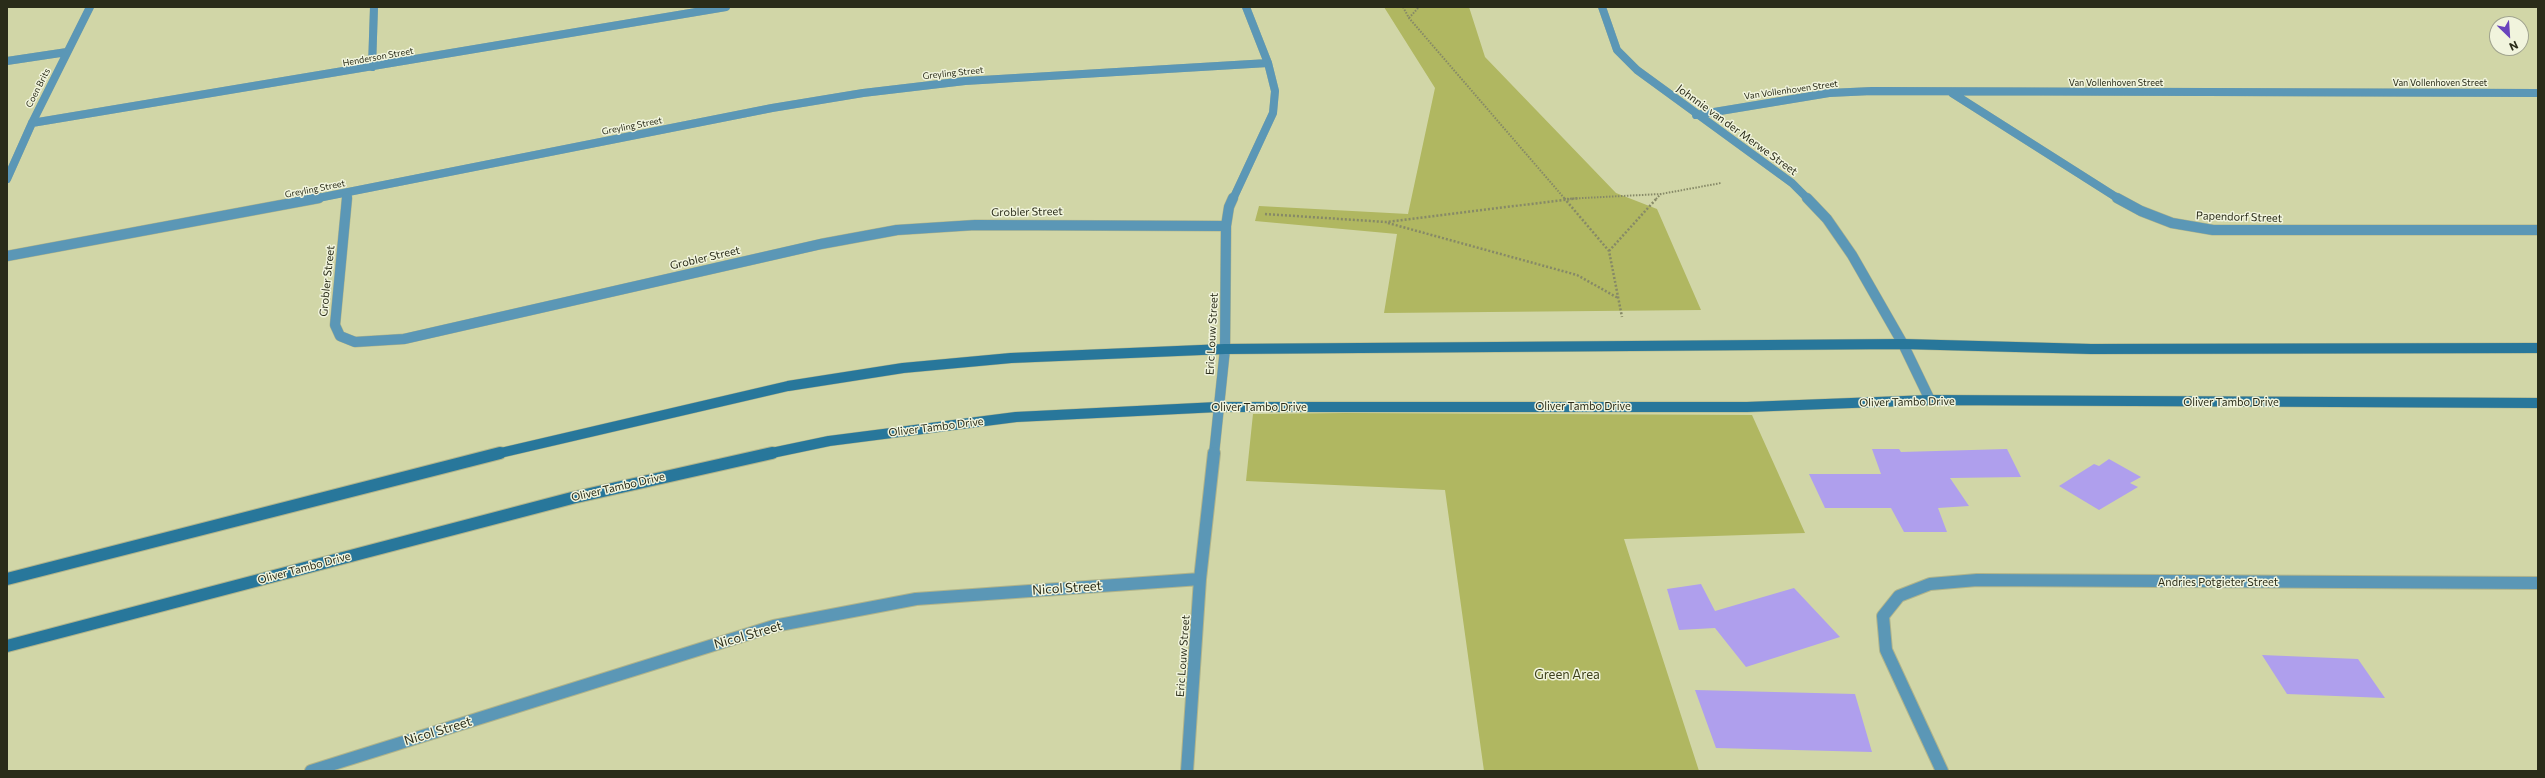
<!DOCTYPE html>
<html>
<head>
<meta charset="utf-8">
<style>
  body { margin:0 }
  #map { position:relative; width:2545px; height:778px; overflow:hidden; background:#d1d6a7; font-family:Commissioner,sans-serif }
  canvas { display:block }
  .frame { position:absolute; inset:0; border:8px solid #2a2c19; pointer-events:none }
  .north { position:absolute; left:2489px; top:16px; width:40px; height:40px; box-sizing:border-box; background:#f1f4dd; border:1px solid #a1a48f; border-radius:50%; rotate:155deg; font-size:11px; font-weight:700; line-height:16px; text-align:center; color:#2a2c19 }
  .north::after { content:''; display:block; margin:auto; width:14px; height:18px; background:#6944bc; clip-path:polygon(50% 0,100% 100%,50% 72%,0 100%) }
</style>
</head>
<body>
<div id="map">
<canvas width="2545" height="778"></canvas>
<div class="frame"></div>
<div class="north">N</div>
</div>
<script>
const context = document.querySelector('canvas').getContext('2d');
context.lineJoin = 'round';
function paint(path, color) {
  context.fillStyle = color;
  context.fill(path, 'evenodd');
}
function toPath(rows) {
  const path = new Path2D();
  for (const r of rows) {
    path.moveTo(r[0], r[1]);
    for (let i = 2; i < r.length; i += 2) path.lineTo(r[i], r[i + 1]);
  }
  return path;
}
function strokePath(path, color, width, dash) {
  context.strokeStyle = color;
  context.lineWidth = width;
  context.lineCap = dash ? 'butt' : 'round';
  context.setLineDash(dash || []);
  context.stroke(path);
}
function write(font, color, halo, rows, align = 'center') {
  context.font = font + ' Commissioner,sans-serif';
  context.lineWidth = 3;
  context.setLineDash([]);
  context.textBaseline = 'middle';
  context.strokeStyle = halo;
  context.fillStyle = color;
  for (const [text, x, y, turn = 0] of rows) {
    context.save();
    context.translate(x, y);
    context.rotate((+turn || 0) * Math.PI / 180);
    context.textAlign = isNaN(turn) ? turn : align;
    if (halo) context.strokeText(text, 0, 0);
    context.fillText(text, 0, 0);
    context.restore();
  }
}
paint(toPath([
  [1384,7,1469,7,1485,57,1616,193,1657,209,1701,310,1384,313,1397,234,1255,221,1259,206,1408,214,1435,88],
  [1345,413,1752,415,1805,533,1624,539,1699,771,1484,771,1445,490,1246,481,1253,414]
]), '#b0b761');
paint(toPath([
  [1872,449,1899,449,1901,452,2007,449,2021,477,1950,478,1969,506,1938,508,1947,532,1904,532,1891,508,1825,508,1809,474,1881,474],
  [2109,459,2141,477,2130,483,2138,487,2099,510,2059,486,2094,464,2099,466],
  [1701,584,1715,611,1794,588,1840,637,1746,667,1715,628,1679,630,1667,589],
  [2262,655,2358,659,2385,698,2287,694],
  [1695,690,1855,694,1872,752,1716,748]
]), '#af9fed');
const streetFar2 = toPath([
  [1602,7,1617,50,1637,70,1792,183,1808,199],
  [7,61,67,52],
  [372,67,374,7],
  [1952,93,2119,199],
  [1696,115,1829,93,1872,91,2538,93],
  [32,123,726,7],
  [7,179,32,123,90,7],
  [313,199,772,108,863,93,965,81,1268,63],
  [347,199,348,193],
  [1233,199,1273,113,1275,91,1268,63,1246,7]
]);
const streetFar1 = toPath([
  [347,198,335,325,340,336,355,342,404,339,821,244,897,230,975,225,1226,226],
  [1807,198,1827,219,1852,255,1903,344,1930,400],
  [2117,198,2141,211,2172,223,2213,230,2538,230],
  [7,256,319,198],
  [1214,454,1225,349,1226,226,1229,207,1233,198]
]);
const street = toPath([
  [311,771,774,626,916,599,1200,579],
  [1187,771,1200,579,1214,453],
  [1942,771,1886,650,1883,616,1899,596,1930,584,1977,580,2538,583]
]);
const secondaryFar1 = toPath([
  [496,454,788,386,903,368,1011,358,1225,349,1903,344,2091,349,2538,348],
  [767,454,829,441,1016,417,1218,407,1747,407,1930,400,2538,403]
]);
const secondary = toPath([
  [7,579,500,453],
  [7,646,572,498,772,453]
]);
strokePath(streetFar2, '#b0b48b', 8);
strokePath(streetFar1, '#b0b48b', 11);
strokePath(street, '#b0b48b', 14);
strokePath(secondaryFar1, '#b0b48b', 11);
strokePath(secondary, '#b0b48b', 14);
strokePath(toPath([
  [1403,7,1409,18,1565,199],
  [1409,18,1419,7],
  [1564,199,1661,194],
  [1656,199,1661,194,1721,183]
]), '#868967', 2, [1.5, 1.5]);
strokePath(toPath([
  [1564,198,1609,251,1622,317],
  [1265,214,1386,222,1579,198],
  [1388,223,1577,275,1618,298],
  [1609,251,1657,198]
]), '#868967', 2.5, [2, 2]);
strokePath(streetFar2, '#5b97b6', 8);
strokePath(streetFar1, '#5b97b6', 10);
strokePath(street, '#5b97b6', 12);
strokePath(secondaryFar1, '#28779b', 10);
strokePath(secondary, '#28779b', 12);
write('9px', '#2a2c19', '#f1f4dd', [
  ["Henderson Street",378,57,-10],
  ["Greyling Street",953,73,-6],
  ["Van Vollenhoven Street",2116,83],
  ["Van Vollenhoven Street",2440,83],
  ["Coen Brits",38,88,-63],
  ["Van Vollenhoven Street",1791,90,-8],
  ["Greyling Street",632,126,-11],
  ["Greyling Street",315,189,-11]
]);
write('11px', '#2a2c19', '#f1f4dd', [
  ["Johnnie van der Merwe Street",1737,130,36],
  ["Grobler Street",1027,212,-1],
  ["Papendorf Street",2239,217,2],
  ["Grobler Street",705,258,-13],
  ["Grobler Street",327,281,-84],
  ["Eric Louw Street",1212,334,-87],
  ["Oliver Tambo Drive",1907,402,-1],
  ["Oliver Tambo Drive",2231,402],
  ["Oliver Tambo Drive",1583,406],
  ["Oliver Tambo Drive",1259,407],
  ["Oliver Tambo Drive",936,427,-7],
  ["Oliver Tambo Drive",618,487,-13],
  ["Oliver Tambo Drive",304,568,-15],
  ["Andries Potgieter Street",2218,582],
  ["Eric Louw Street",1183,656,-86]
]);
write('13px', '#2a2c19', '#f1f4dd', [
  ["Nicol Street",1067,588,-4],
  ["Nicol Street",748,635,-16],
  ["Nicol Street",438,731,-17]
]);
write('13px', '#3e411c', '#f1f4dd', [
  ["Green Area",1567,675]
]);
</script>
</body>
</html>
